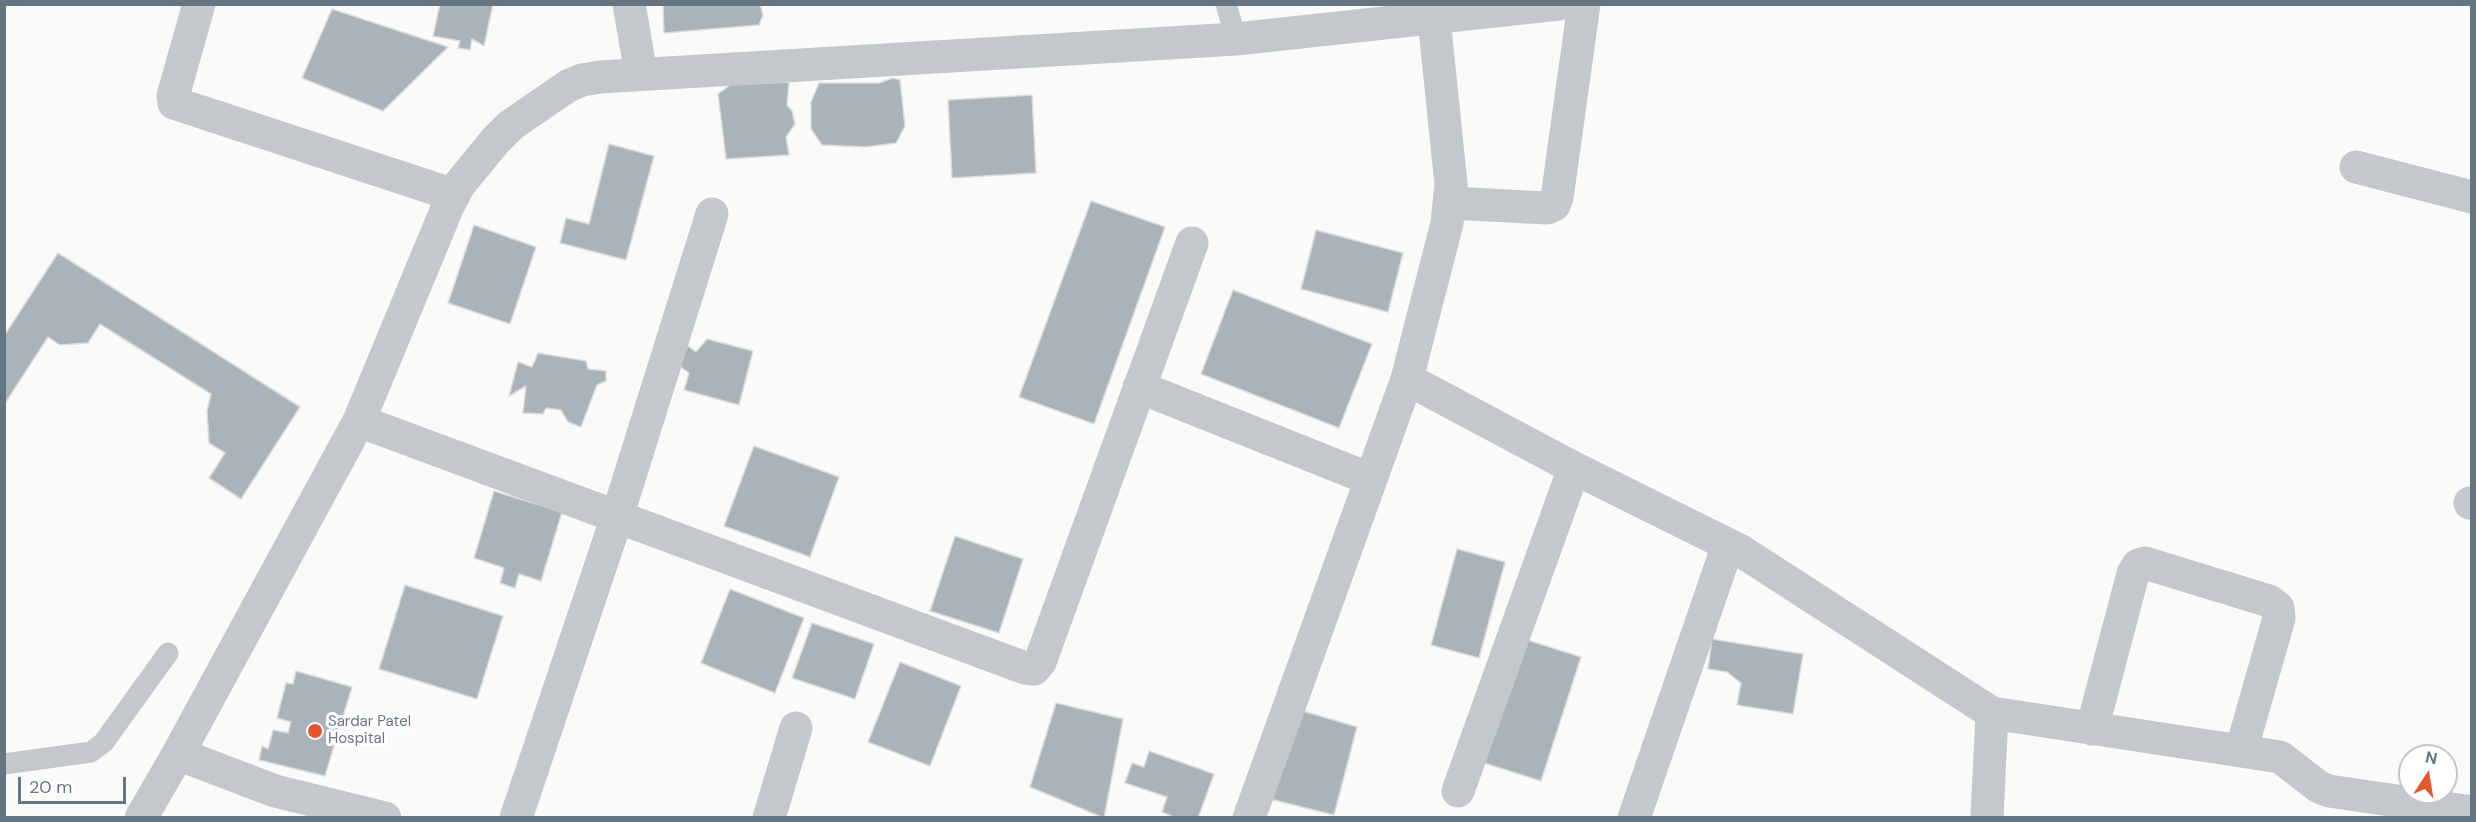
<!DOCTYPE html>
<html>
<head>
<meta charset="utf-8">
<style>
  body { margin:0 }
  #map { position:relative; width:2476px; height:822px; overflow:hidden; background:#fafaf8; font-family:"DM Sans",sans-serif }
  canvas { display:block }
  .frame { position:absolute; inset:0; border:6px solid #657683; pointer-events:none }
  .north { position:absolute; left:2398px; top:744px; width:60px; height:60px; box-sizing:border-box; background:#fff; border:2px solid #c1c8cd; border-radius:50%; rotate:12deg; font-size:16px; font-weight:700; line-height:24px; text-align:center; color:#657683 }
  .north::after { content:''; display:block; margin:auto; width:21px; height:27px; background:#e4572e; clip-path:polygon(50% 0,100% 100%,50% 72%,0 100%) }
  .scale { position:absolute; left:18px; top:777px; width:108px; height:27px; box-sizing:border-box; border:3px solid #657683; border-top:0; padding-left:8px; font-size:18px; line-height:21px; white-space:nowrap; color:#657683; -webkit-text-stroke:4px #fff; paint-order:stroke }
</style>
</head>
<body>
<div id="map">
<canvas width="2476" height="822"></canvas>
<div class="frame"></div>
<div class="north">N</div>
<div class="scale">20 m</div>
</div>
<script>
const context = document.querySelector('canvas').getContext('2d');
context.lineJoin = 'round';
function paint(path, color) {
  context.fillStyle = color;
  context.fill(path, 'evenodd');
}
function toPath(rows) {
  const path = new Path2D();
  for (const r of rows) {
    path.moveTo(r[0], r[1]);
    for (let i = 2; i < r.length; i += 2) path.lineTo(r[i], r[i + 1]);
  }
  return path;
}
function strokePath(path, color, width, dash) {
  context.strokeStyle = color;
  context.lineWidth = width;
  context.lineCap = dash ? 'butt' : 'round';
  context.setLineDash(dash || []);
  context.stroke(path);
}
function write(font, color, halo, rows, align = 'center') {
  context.font = font + ' "DM Sans",sans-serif';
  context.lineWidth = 6;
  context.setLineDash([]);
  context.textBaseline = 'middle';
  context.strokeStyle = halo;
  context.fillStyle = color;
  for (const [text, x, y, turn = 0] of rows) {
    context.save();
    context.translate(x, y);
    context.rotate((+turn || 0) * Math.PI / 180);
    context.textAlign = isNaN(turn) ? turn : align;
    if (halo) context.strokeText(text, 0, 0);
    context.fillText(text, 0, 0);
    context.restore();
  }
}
const building = toPath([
  [440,4,493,4,484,46,472,39,470,50,458,48,460,41,433,36,440,4],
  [663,4,760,4,763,15,759,25,664,33,663,4],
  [332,9,448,47,383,111,302,78,332,9],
  [893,78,900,80,905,126,896,143,866,147,822,145,811,129,811,102,819,83,879,83,893,78],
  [789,82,787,105,792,111,795,124,786,137,789,155,726,159,718,94,730,85,789,82],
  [1032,95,1036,173,952,178,948,100,1032,95],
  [609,144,654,156,626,260,560,243,566,218,589,224,609,144],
  [1091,201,1165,227,1094,424,1019,397,1091,201],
  [474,225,536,247,510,324,448,303,474,225],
  [1316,230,1403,253,1388,312,1301,289,1316,230],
  [58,253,300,407,241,499,209,478,225,453,209,443,207,411,211,394,100,324,88,343,60,345,48,337,4,405,4,336,58,253],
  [1233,290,1372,344,1339,428,1201,374,1233,290],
  [707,339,753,351,739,405,684,390,689,373,675,363,688,346,696,352,707,339],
  [538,353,586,361,588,369,606,371,606,381,597,385,581,427,568,422,561,410,546,408,543,414,523,413,526,386,509,396,518,362,532,367,538,353],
  [754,446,839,477,810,557,724,526,754,446],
  [494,491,562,512,541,581,519,574,515,588,500,583,504,568,474,558,494,491],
  [955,536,1023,559,999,633,930,611,955,536],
  [1457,549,1505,562,1479,658,1431,645,1457,549],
  [405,585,503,616,477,699,379,669,405,585],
  [730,589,804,618,775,693,701,663,730,589],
  [812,623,874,644,855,699,792,678,812,623],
  [1524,639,1581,657,1541,781,1484,763,1524,639],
  [1712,639,1803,654,1793,714,1737,705,1741,683,1727,672,1708,669,1712,639],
  [900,662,961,686,930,766,868,742,900,662],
  [296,671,352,687,325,776,259,760,262,746,268,749,273,730,288,733,291,722,277,718,286,683,293,684,296,671],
  [1056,703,1123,719,1104,818,1030,787,1056,703],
  [1296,709,1357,727,1334,815,1262,797,1296,709],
  [1149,751,1214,774,1198,818,1176,818,1162,812,1167,797,1125,783,1132,763,1144,767,1149,751]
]);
paint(building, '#aab3b9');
strokePath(building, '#dcdcda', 1.5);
strokePath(toPath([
  [1226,4,1236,39],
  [4,764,91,752,104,742,168,653]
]), '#c3c8cc', 21);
strokePath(toPath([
  [199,4,173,96,174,103,454,195],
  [629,4,641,74],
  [2356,167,2472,197],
  [1450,203,1547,208,1554,205,1557,198,1584,4],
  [1407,379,1574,468,1741,551,1992,713,2280,757,2319,787,2329,791,2472,812],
  [1139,387,1370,479],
  [359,421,1025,668,1034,669,1040,662,1192,243],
  [2470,503,2472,503],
  [2092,729,2133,574,2138,565,2145,563,2269,601,2278,608,2279,618,2241,751],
  [178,754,275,791,385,818],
  [1458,791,1574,468],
  [141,818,178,754,359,421,448,206,459,185,495,141,511,125,568,86,582,80,600,77,1236,39,1559,4],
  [516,818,617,517,712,214],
  [769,818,796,728],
  [1249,818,1407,379,1447,223,1451,184,1434,19],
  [1634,818,1728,545],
  [1987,818,1992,713]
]), '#c3c8cc', 33);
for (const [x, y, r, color] of [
  [315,731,8,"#e4572e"]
]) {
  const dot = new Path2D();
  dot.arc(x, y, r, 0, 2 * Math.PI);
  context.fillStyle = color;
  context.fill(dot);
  strokePath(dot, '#fff', 2);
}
write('15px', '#657683', '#fff', [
  ["Sardar Patel",328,722],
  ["Hospital",328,739]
], 'left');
</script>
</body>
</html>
